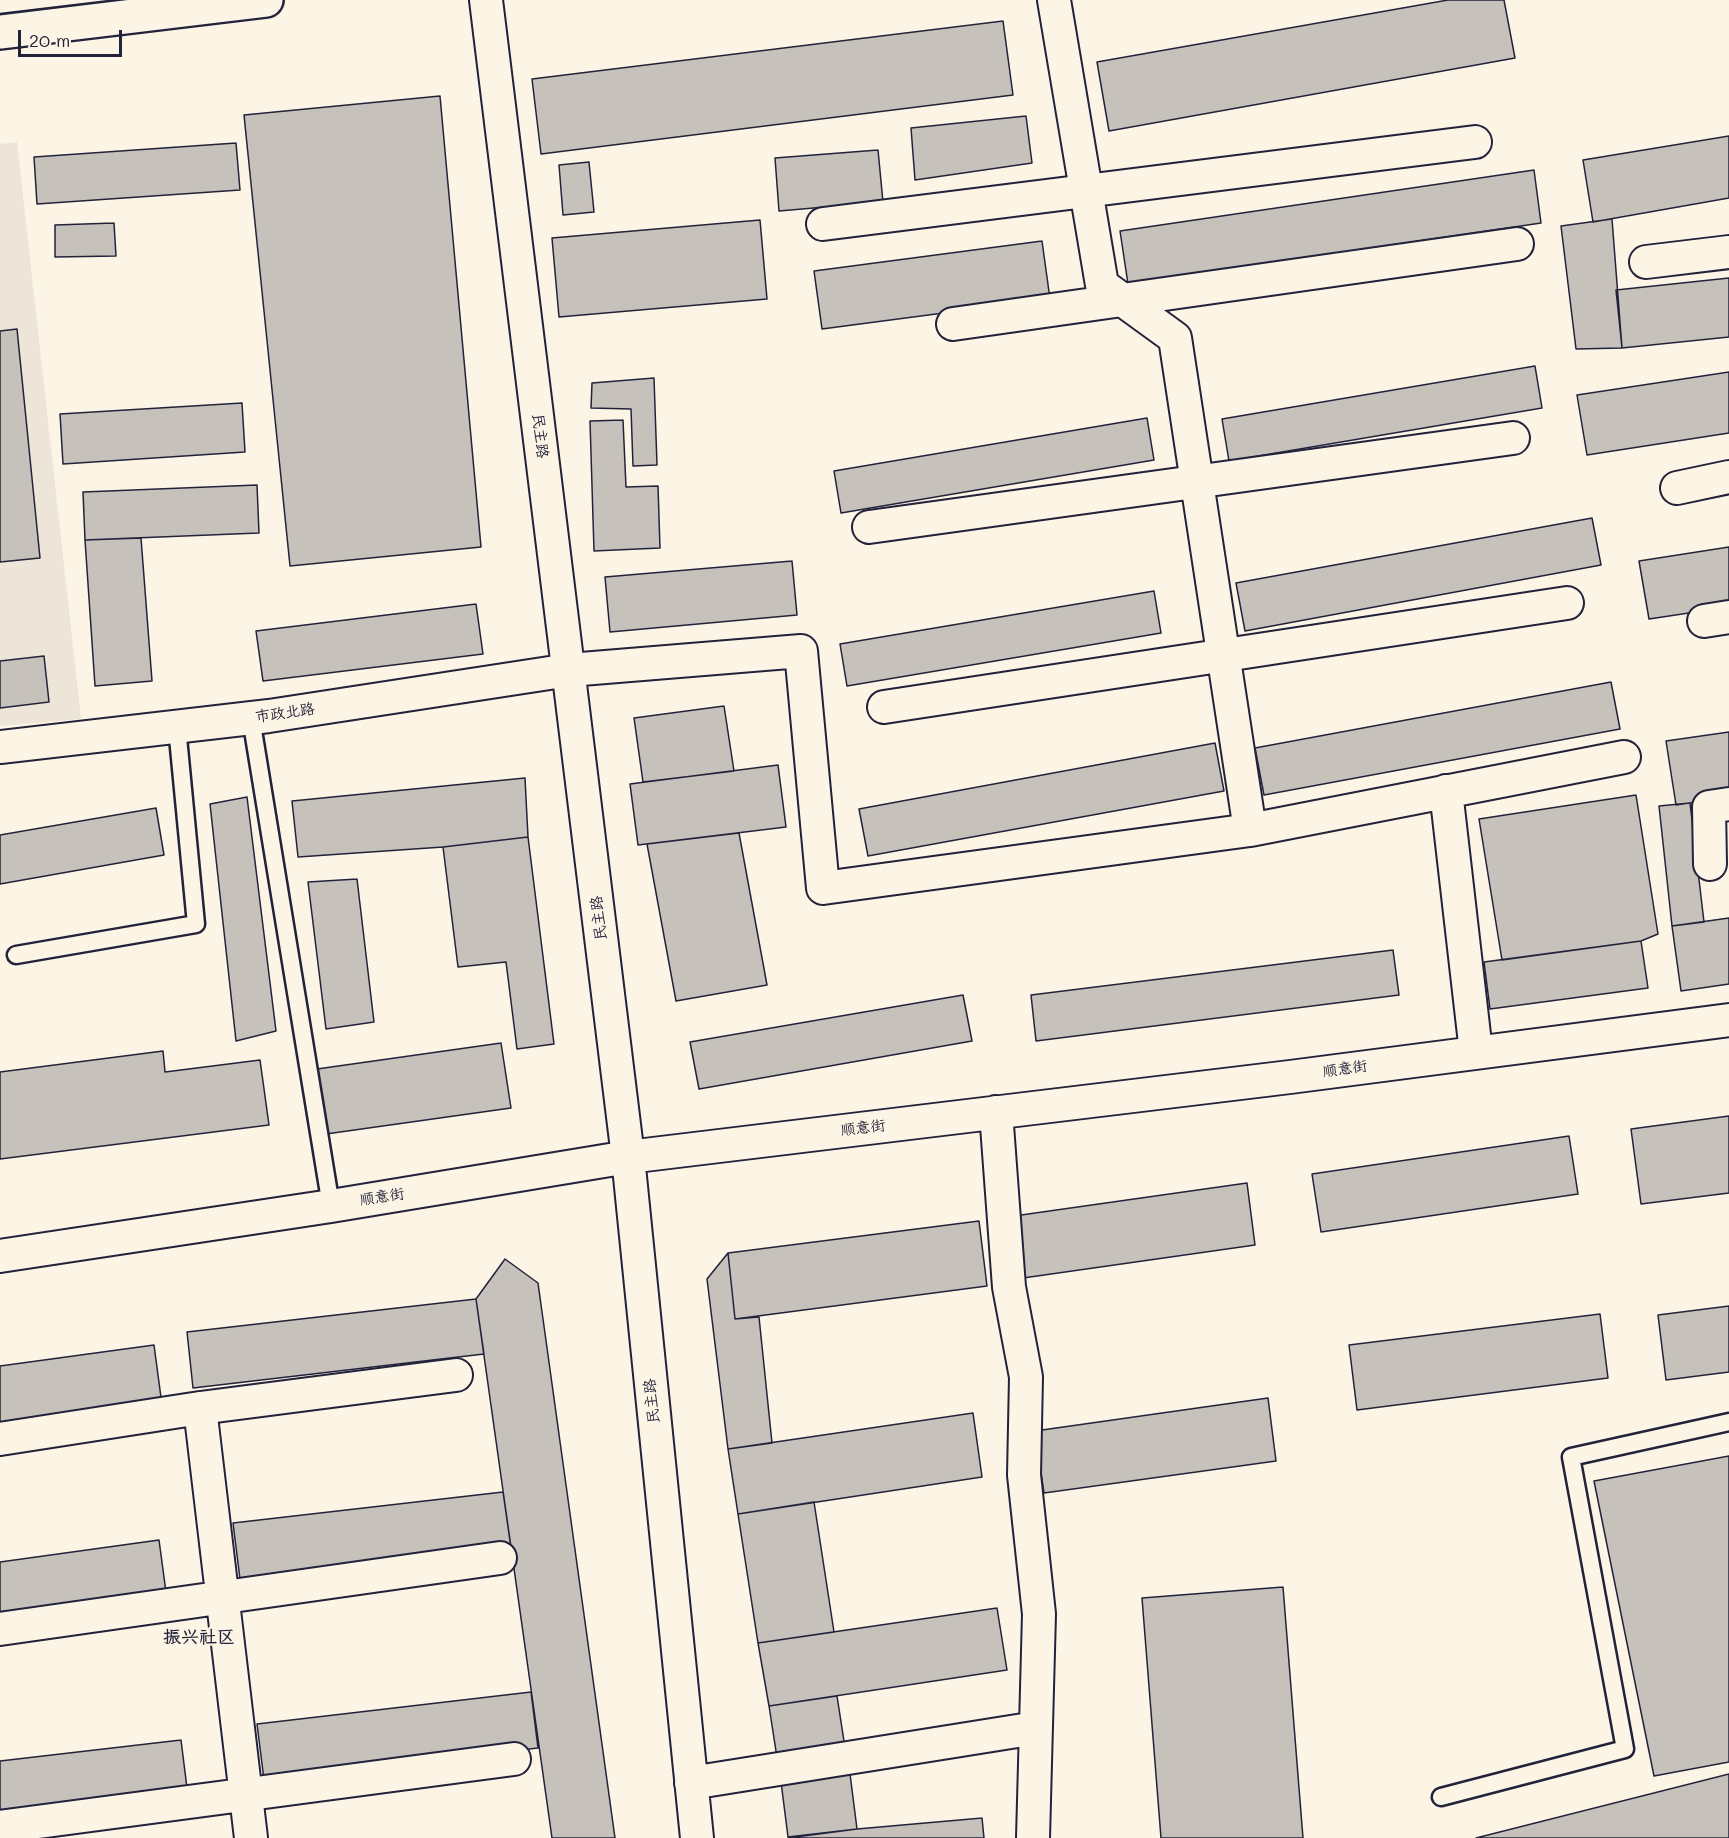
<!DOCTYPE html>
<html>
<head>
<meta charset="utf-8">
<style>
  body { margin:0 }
  #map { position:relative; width:1729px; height:1838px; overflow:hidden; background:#fcf5e5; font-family:Mali,sans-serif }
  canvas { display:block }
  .scale { position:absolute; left:18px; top:30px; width:104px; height:27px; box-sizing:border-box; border:3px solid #22223b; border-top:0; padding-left:8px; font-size:18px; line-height:21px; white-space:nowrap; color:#22223b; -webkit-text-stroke:4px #fcf5e5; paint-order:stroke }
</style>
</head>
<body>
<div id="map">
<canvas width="1729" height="1838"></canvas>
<div class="scale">20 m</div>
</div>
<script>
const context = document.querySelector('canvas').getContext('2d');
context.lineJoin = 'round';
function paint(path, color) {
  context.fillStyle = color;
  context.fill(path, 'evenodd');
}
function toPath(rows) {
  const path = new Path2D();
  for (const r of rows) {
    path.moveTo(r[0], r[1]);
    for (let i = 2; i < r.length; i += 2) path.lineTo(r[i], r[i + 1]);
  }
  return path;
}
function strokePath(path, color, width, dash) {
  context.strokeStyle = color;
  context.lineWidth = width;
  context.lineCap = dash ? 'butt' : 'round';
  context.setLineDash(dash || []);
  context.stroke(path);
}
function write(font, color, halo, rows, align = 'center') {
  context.font = font + ' Mali,"LXGW WenKai TC",sans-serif';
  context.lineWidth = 4.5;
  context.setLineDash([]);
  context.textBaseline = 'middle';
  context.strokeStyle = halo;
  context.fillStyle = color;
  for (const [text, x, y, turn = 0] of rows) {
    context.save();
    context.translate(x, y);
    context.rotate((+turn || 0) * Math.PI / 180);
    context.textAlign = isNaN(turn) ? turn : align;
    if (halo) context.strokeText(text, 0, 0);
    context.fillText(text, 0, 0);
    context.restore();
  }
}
paint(toPath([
  [17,142,81,719,0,726,0,144]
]), '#ece5d8');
const building = toPath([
  [1448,0,1504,0,1515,58,1109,131,1097,62,1448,0],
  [1003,21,1013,95,541,154,532,79,1003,21],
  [440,96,481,547,290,566,244,115,440,96],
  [1026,116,1032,163,915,180,911,128,1026,116],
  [1729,136,1729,198,1593,222,1583,160,1729,136],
  [236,143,240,190,37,204,34,157,236,143],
  [878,150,883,202,779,211,775,158,878,150],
  [589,162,594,212,563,215,559,165,589,162],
  [1534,170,1541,223,1128,284,1120,231,1534,170],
  [1612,219,1622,348,1576,349,1561,226,1612,219],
  [760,220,767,299,559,317,552,238,760,220],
  [114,223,116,256,55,257,55,225,114,223],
  [1042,241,1050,299,822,329,814,271,1042,241],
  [1729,278,1729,337,1622,348,1616,290,1729,278],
  [17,329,40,558,0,562,0,331,17,329],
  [1535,366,1542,408,1229,461,1222,419,1535,366],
  [1729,372,1729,433,1587,455,1577,395,1729,372],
  [654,378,657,465,633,466,631,409,591,408,592,383,654,378],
  [242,403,245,452,63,464,60,414,242,403],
  [1147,418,1154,460,841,513,834,471,1147,418],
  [623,420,626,487,658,486,660,548,594,551,590,421,623,420],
  [257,485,259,533,85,540,83,492,257,485],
  [1592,518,1601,565,1245,631,1236,583,1592,518],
  [141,538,152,681,95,686,85,540,141,538],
  [1729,547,1729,607,1649,619,1639,561,1729,547],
  [792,561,797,615,610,632,605,577,792,561],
  [1154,591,1161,633,847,686,840,644,1154,591],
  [476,604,483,654,263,681,256,631,476,604],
  [44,656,49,702,0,708,0,661,44,656],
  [1611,682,1620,729,1264,795,1255,748,1611,682],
  [724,706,734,771,643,782,634,718,724,706],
  [1729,732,1729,797,1676,805,1666,741,1729,732],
  [1215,743,1224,791,868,856,859,809,1215,743],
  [778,765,786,827,638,845,630,784,778,765],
  [525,778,528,837,443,847,298,857,292,801,525,778],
  [1636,795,1658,934,1641,941,1502,960,1479,819,1636,795],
  [247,797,276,1031,236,1041,210,804,247,797],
  [1690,803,1704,922,1672,926,1659,806,1690,803],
  [156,808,164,855,0,884,0,835,156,808],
  [739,833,767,985,676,1001,647,844,739,833],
  [528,837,554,1044,517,1049,506,962,458,967,443,847,528,837],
  [357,879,374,1022,326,1029,308,882,357,879],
  [1729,918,1729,984,1681,991,1672,926,1729,918],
  [1641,941,1648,988,1490,1009,1484,962,1641,941],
  [1393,950,1399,995,1036,1041,1031,995,1393,950],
  [963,995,972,1041,699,1089,690,1042,963,995],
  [501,1043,511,1108,326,1134,317,1069,501,1043],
  [163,1051,165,1072,260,1060,269,1125,0,1159,0,1072,163,1051],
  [1729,1116,1729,1193,1641,1204,1631,1129,1729,1116],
  [1569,1136,1578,1194,1321,1232,1312,1174,1569,1136],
  [1247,1183,1255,1245,1023,1278,1014,1216,1247,1183],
  [979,1221,987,1286,735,1319,728,1253,979,1221],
  [728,1253,735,1319,759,1317,772,1443,728,1449,707,1279,728,1253],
  [505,1259,538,1283,615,1838,552,1838,476,1299,505,1259],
  [476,1299,484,1354,193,1388,187,1332,476,1299],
  [1729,1306,1729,1372,1666,1380,1658,1315,1729,1306],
  [1600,1314,1608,1378,1357,1410,1349,1345,1600,1314],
  [154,1345,162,1405,0,1426,0,1366,154,1345],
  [1268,1398,1276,1461,1044,1493,1035,1431,1268,1398],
  [973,1413,982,1477,738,1514,728,1449,973,1413],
  [1729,1456,1729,1762,1654,1776,1594,1481,1729,1456],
  [503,1492,511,1548,240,1579,233,1523,503,1492],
  [814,1502,834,1632,758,1643,738,1514,814,1502],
  [159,1540,166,1592,0,1614,0,1562,159,1540],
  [1283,1587,1303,1838,1161,1838,1142,1598,1283,1587],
  [997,1608,1007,1670,769,1706,758,1643,997,1608],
  [531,1692,538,1748,264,1780,257,1724,531,1692],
  [837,1696,846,1754,778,1764,769,1706,837,1696],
  [181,1740,188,1796,0,1817,0,1761,181,1740],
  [849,1766,857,1829,788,1837,780,1774,849,1766],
  [1729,1774,1729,1838,1476,1838,1729,1774],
  [982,1818,984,1838,788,1838,857,1829,982,1818]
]);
paint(building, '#c6c1bb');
strokePath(building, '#22223b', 1.5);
const lane = toPath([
  [251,718,331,1206],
  [16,955,196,924,177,727],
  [1441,1797,1625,1749,1571,1457,1729,1422]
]);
const street = toPath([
  [486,0,628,1157,697,1838],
  [1054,0,1102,285,1175,338,1250,830],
  [823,224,1475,142],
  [1646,262,1729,252],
  [953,324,1517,244],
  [1677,488,1729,477],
  [869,527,1513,438],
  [1704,621,1729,617],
  [884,707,1567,603],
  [0,747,269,716,569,670,801,651,823,888,1250,830,1624,757],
  [1446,791,1476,1052],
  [1710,864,1709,807,1729,804],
  [996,1112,1009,1287,1026,1377,1024,1475,1039,1614,1033,1838],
  [0,1256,331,1206,628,1157,1290,1077,1729,1020],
  [200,1408,251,1838],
  [0,1439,200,1408,456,1375],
  [0,1629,500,1558],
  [691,1783,1036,1728],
  [0,1827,514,1759]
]);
const secondary = toPath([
  [0,32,266,0]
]);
strokePath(lane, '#22223b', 21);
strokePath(street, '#22223b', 36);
strokePath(secondary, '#22223b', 38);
strokePath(lane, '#fcf5e5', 16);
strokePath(street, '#fcf5e5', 32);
strokePath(secondary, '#fcf5e5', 33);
write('15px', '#22223b', '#fcf5e5', [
  ["民主路",540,436,83],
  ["市政北路",285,713,-8],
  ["民主路",599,918,-97],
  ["顺意街",1345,1069,-8],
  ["顺意街",863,1128,-7],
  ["顺意街",382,1197,-9],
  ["民主路",652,1401,-96]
]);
write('bold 18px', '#22223b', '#fcf5e5', [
  ["振兴社区",199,1637]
]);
</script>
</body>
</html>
